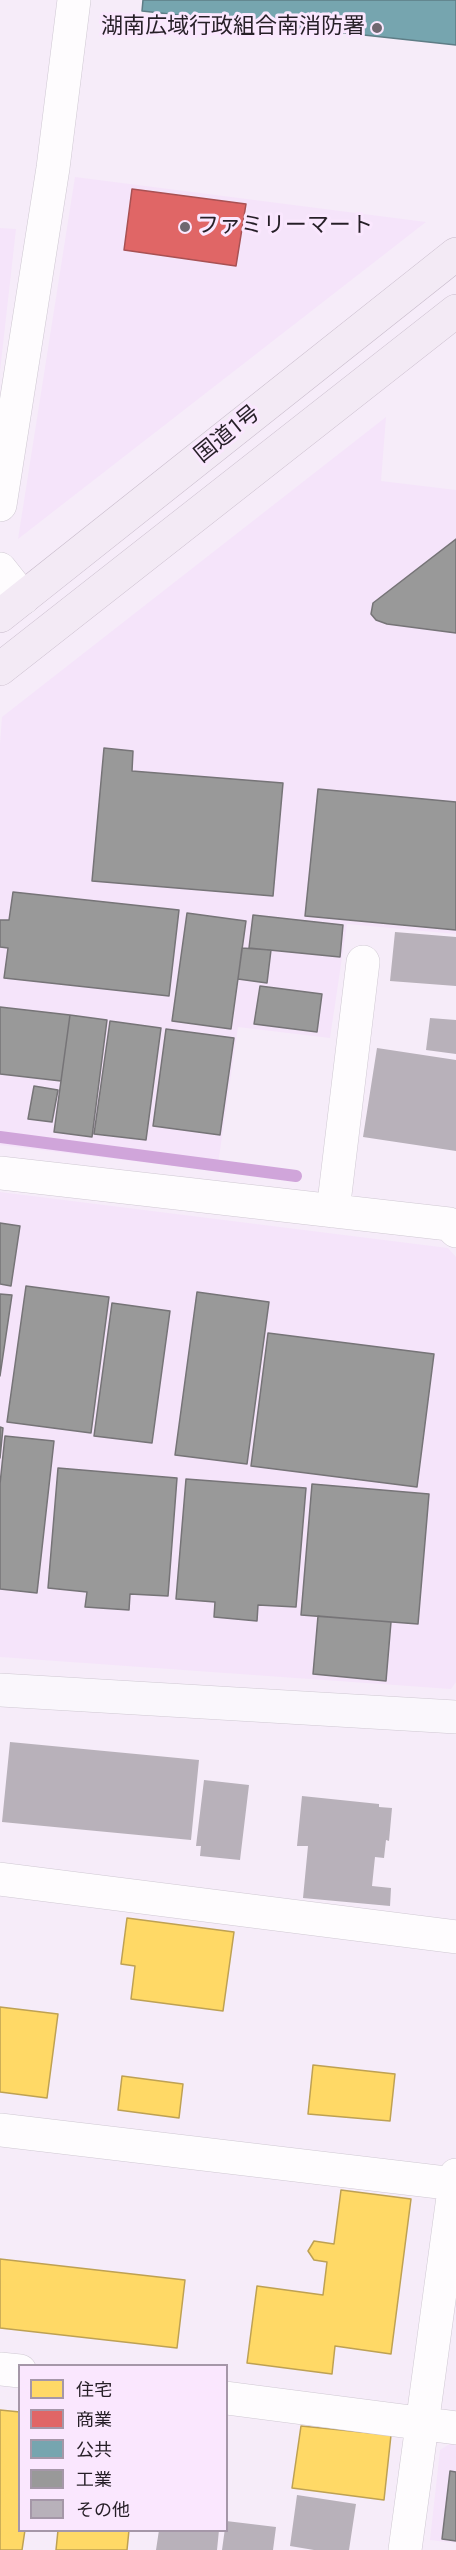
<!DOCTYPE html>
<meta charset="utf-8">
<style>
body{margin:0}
#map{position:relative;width:456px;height:2550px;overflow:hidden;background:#f6ecf9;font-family:Jost,"Noto Sans JP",sans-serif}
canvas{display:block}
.legend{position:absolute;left:18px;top:2364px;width:210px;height:168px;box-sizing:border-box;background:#fae7fe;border:2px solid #a597a8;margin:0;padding:8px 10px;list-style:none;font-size:18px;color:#261f27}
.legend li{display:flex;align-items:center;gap:12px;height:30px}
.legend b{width:30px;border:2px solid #a597a8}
</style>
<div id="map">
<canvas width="456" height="2550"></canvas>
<ul class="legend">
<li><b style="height:16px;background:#ffd966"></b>住宅</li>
<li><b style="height:16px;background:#e06666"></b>商業</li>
<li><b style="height:16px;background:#76a5af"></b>公共</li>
<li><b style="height:16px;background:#999"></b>工業</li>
<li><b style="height:16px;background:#b8b1ba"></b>その他</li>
</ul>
</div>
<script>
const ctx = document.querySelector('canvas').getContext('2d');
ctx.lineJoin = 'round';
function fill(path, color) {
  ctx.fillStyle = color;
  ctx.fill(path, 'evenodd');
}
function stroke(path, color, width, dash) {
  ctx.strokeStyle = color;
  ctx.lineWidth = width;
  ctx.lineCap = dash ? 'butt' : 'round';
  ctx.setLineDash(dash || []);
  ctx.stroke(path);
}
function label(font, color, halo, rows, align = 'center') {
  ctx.font = font + ' Jost,"Noto Sans JP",sans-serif';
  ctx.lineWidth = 6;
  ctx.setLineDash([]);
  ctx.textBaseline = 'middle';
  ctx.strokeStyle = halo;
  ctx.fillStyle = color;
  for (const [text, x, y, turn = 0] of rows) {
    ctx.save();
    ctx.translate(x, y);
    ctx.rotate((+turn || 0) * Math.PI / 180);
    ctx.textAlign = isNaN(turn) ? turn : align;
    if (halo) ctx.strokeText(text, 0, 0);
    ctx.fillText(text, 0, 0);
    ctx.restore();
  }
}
fill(new Path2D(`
 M75 177 426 222 18 539Z
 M0 228 16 229 0 371Z
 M386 417 381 481 456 490V934L347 924 330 1038 238 1027 217 1171 0 1145V745L2 717Z
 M0 1192 448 1248 456 1257V1682L451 1689 0 1657Z
 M456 2440V2543L430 2540 440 2450Z`), '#f5e4fa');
const homes = new Path2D(`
 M127 1918 234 1932 223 2011 131 1999 135 1966 121 1964Z
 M0 2007 58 2014 47 2098 0 2092Z
 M313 2065 395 2074 390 2121 308 2114Z
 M122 2076 183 2084 179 2118 118 2110Z
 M341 2190 411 2199 391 2354 335 2346 332 2374 247 2363 257 2286 323 2295 327 2262 314 2260 308 2251 314 2241 334 2244Z
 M0 2259 185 2280 177 2348 0 2328Z
 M0 2410 20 2412V2530H25L22 2550H0Z
 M301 2426 391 2435 384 2500 292 2488Z
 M58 2530H129L127 2550H56Z`);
fill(homes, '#ffd966');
stroke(homes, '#bea153', 1.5);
const shops = new Path2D(`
 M132 189 246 204 236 266 124 250Z`);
fill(shops, '#e06666');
stroke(shops, '#a85153', 1.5);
const public = new Path2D(`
 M143 0H456V45L142 11Z`);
fill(public, '#76a5af');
stroke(public, '#5e7d86', 1.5);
const industry = new Path2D(`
 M456 539V633L387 624 376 620 371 614 373 603Z
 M104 748 133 751 132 771 283 783 273 896 92 881Z
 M318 789 456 802V930L305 916Z
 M13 892 179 910 169 996 4 978 8 948 0 947V920H9Z
 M187 913 246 921 231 1029 172 1021Z
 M253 915 343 925 340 957 249 948Z
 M242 948 271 950 267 983 238 979Z
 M260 986 322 994 317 1032 254 1024Z
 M0 1007 70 1015 61 1081 0 1074Z
 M70 1015 107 1020 92 1137 54 1132Z
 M110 1021 161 1028 146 1140 94 1134Z
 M166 1029 234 1038 220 1135 153 1126Z
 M34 1086 58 1090 52 1122 28 1119Z
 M0 1223 20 1226 11 1286 0 1284Z
 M26 1286 109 1297 91 1433 7 1422Z
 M197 1292 269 1302 247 1464 175 1455Z
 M0 1294 12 1295 0 1376Z
 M112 1303 170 1311 152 1443 94 1436Z
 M268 1333 434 1354 417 1487 251 1466Z
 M0 1427 3 1428 0 1458Z
 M5 1436 54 1441 37 1593 0 1589V1484Z
 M58 1468 177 1478 168 1596 130 1594 129 1610 85 1607 87 1592 48 1588Z
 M186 1479 306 1488 296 1607 258 1605 257 1621 214 1617 215 1602 176 1599Z
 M312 1484 429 1494 418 1624 301 1615Z
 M318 1616 391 1622 386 1681 313 1674Z
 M450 2471 456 2472V2541L442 2539Z`);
fill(industry, '#999');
stroke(industry, '#767477', 1.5);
stroke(new Path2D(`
 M0 1137 296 1176`), '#d0a5da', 12);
fill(new Path2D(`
 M395 932 456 937V986L390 981Z
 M430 1018 456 1020V1054L426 1050Z
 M377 1048 456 1060V1151L363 1137Z
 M10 1742 199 1760 191 1840 2 1822Z
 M204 1780 249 1785 240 1860 200 1856 201 1846H196Z
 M302 1796 379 1804V1807L392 1808 389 1841 386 1840 384 1858 375 1857 372 1886 391 1888 390 1906 303 1898 308 1846H297Z
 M297 2495 356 2504 349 2550H314L290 2546Z
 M226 2521 276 2527 273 2550H222Z
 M159 2530H219L217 2550H156Z`), '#b8b1ba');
const street = new Path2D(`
 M0 505 53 168 74 0
 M0 569 23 598
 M0 1173 449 1224 456 1231
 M333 1211 363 962
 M0 1879 456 1937
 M0 2130 456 2184
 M0 2369 20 2371
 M226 2398 456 2428
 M405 2550 456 2175`);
const secondary = new Path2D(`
 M0 1690 456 1717`);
const highway = new Path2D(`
 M0 616 456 254
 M0 669 456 311`);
stroke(street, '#cfc8d2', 34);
stroke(secondary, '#cfc8d2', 34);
stroke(highway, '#c6b9c9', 34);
stroke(street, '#fefcfe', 33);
stroke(secondary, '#faf7fc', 33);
stroke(highway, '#f3eaf5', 33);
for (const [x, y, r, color] of [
 [377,28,6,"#6f6770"],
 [185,227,6,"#6f6770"]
]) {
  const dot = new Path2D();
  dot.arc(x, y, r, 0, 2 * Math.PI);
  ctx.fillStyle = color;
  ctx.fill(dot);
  stroke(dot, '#fae7fe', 2);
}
label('22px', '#261f27', '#fae7fe', [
 ["湖南広域行政組合南消防署",365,28],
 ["ファミリーマート",197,227,"left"]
], 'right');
label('22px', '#261f27', '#fae7fe', [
 ["国道1号",228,435,-39]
]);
</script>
